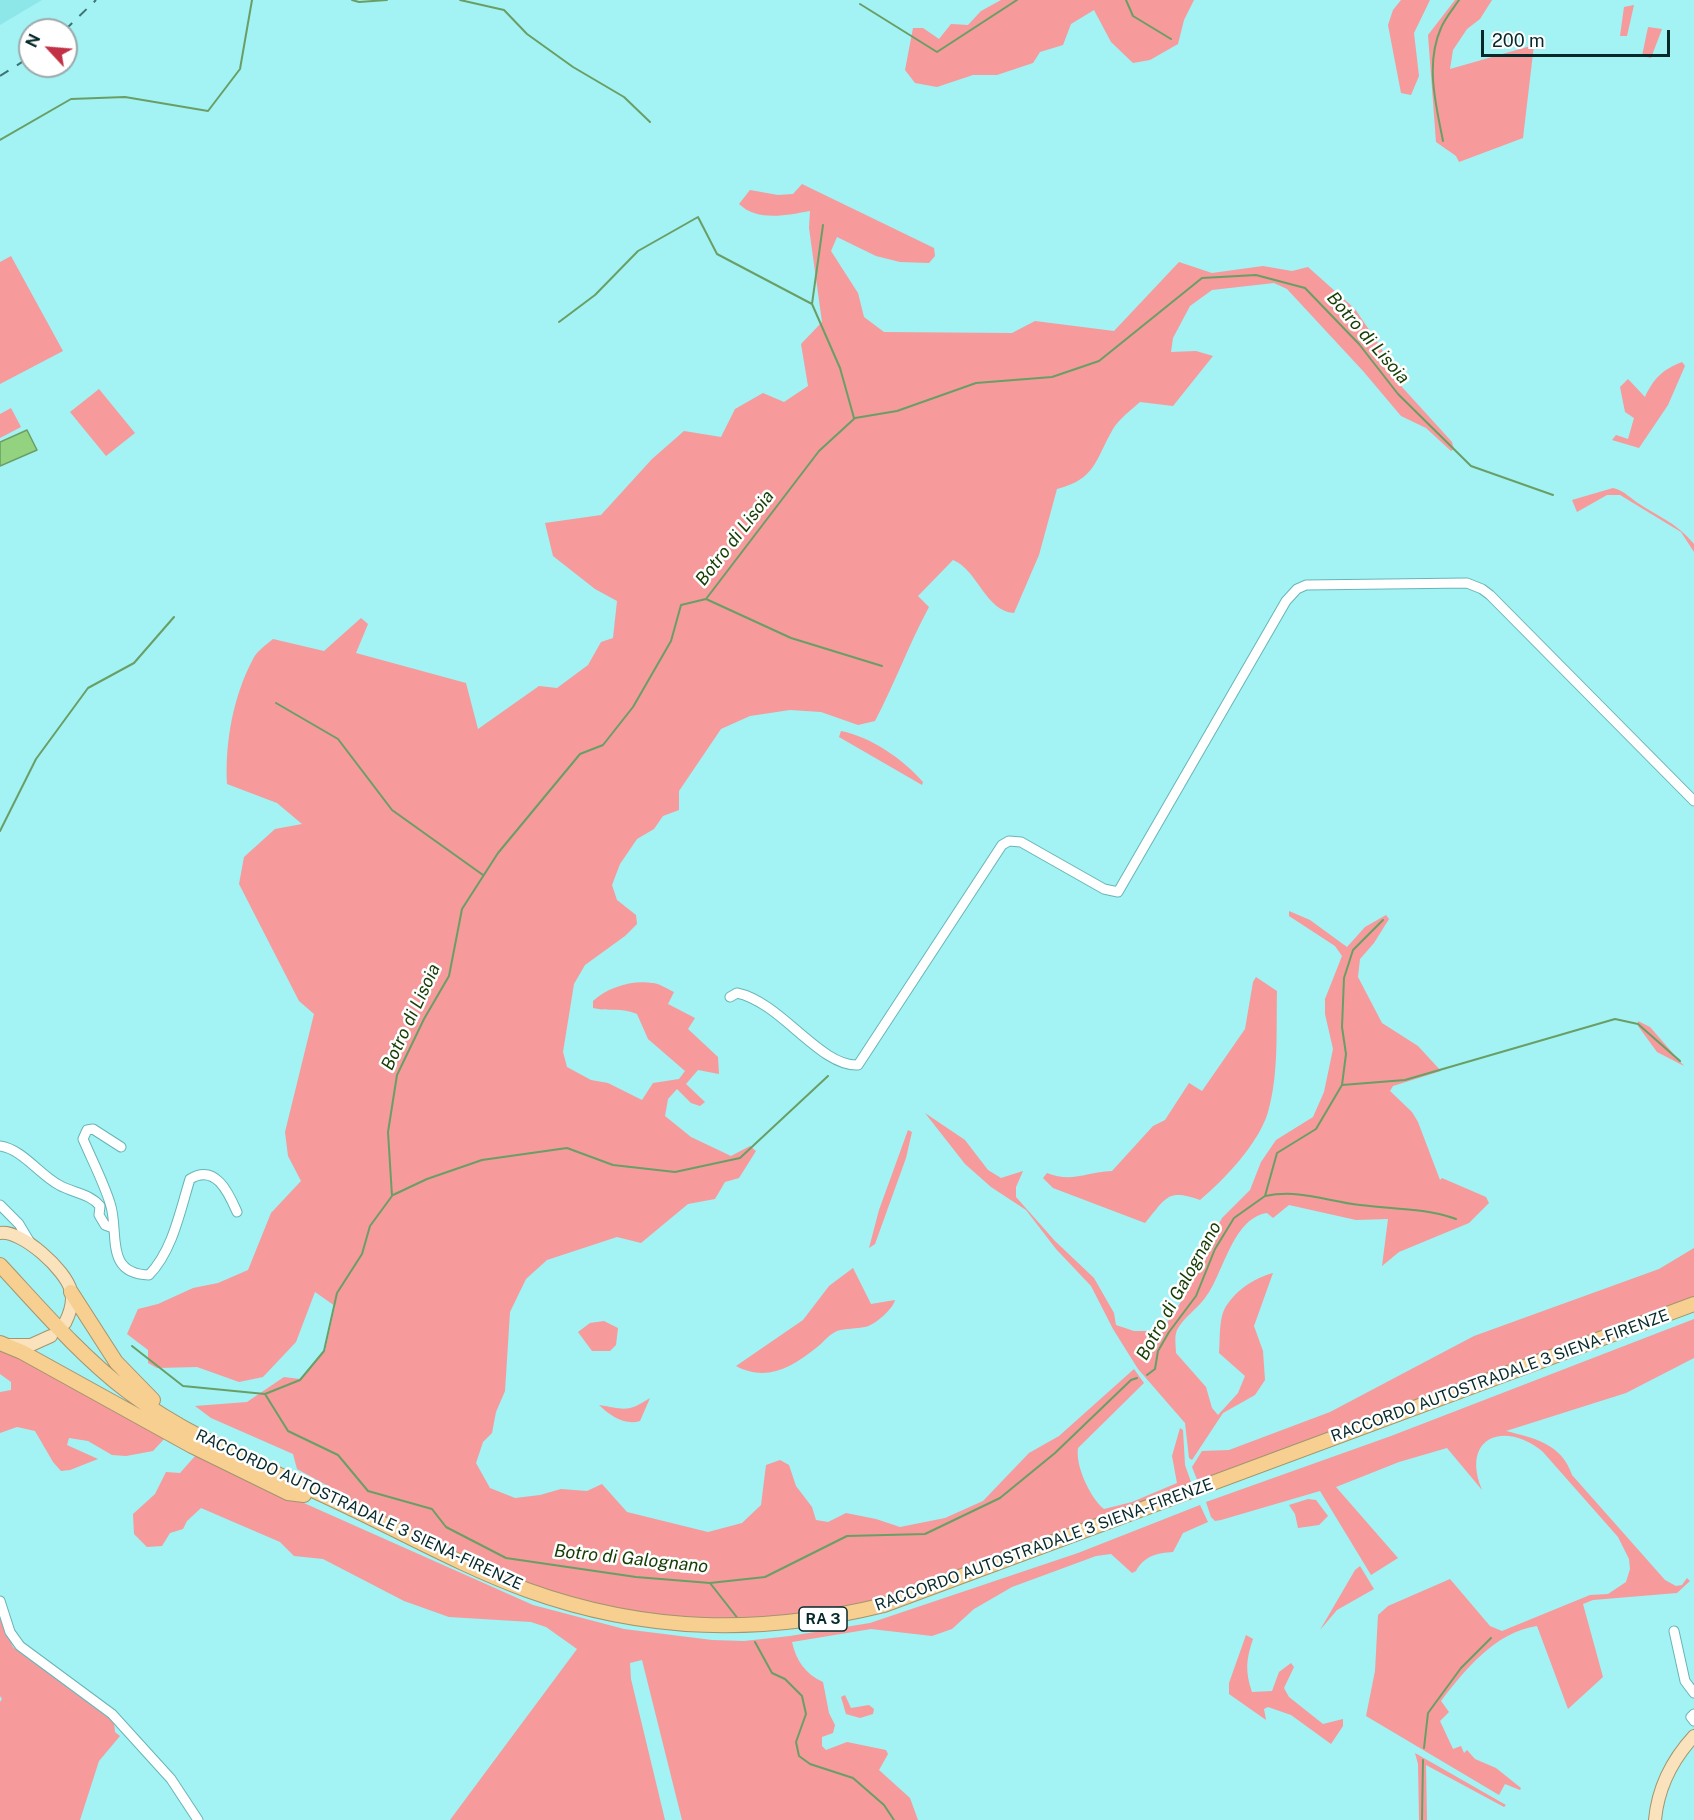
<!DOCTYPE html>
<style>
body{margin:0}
#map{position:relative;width:1694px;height:1820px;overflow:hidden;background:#a3f2f4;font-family:"Public Sans",sans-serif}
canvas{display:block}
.north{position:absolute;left:18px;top:18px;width:60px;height:60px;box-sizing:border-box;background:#fff;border:2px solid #9ca9aa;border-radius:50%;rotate:296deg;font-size:16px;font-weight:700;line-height:24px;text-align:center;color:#07292a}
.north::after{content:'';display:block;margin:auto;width:21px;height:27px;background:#c23146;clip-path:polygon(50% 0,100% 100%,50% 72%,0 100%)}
.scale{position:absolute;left:1481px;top:30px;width:189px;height:27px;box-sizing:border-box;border:3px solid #07292a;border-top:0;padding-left:8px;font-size:18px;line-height:21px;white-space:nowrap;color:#07292a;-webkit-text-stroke:4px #fff;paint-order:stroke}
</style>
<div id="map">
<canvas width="1694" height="1820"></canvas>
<div class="north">N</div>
<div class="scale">200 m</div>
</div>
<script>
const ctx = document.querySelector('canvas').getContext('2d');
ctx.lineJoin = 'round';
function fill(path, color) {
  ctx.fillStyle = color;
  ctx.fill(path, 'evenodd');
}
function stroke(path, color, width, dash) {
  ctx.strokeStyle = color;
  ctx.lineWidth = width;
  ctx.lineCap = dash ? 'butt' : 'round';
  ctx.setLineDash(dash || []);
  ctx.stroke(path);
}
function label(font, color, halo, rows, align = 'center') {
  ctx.font = font + ' "Public Sans",sans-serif';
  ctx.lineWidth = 5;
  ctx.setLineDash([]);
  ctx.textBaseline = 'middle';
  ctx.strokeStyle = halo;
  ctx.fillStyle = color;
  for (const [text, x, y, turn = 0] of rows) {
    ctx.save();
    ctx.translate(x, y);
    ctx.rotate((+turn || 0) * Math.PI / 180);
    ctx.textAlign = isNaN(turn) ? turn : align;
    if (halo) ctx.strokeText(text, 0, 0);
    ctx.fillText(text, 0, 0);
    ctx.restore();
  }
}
fill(new Path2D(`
 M0 0H42L0 25Z`), '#8de7e9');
fill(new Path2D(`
 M1001 0H1194L1184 20 1178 44 1150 60 1133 63 1111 42 1094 10 1071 24 1063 45 1040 52 1033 63 997 75H973L937 87 915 83 905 70 913 28H923L939 39 951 24 968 25 981 11Z
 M1401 0H1430L1414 33 1419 76 1411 95 1401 93 1388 25 1393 10Z
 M1455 0H1492L1480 19 1467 29 1453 50 1450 69 1534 45 1523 138 1459 162 1456 156 1436 142 1428 35Z
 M1634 5 1627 36H1620L1624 7Z
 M1648 27 1662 29 1651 58 1642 56Z
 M802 184 934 248 935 256 929 263 900 262 876 256 837 237 831 251 858 293 864 317 884 332 1012 333 1035 321 1114 331 1179 262 1212 273 1263 266 1292 271 1308 267 1355 309 1380 346 1402 387 1452 442 1454 449 1451 451 1426 428 1401 416 1363 371 1287 289 1274 283 1212 290 1190 306 1173 338 1171 352 1196 351 1213 356 1173 406 1140 402C1131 410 1119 419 1113 429 1095 460 1096 479 1057 489L1039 555 1014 613C985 611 978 570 953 560L918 596 929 607C909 644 895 683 875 721L858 725 821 712 790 710 750 716 721 729 679 791V810L663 816 654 829 637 839 620 864 612 885 617 900 636 915 637 924 625 936 585 965 574 984 563 1052 567 1067 591 1080 608 1083 642 1100 653 1083 679 1079 685 1071 648 1039 637 1014C622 1007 608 1012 593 1008V1001C607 988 631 980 652 983 659 983 667 989 674 992L668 1004 695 1018 688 1029 718 1057 719 1074 698 1070 686 1084 705 1102 700 1106 691 1103 677 1089 668 1099 665 1116 691 1137 731 1156 750 1146 756 1151 739 1178 725 1182 715 1199 688 1204 641 1243 617 1237 547 1260 526 1279 510 1312 505 1391 496 1412 492 1433 483 1442 476 1463 490 1488 515 1498 540 1495 561 1489 587 1491 602 1484 627 1512 708 1532 742 1523 761 1505 766 1465 780 1460 789 1465 796 1486 812 1507 816 1520 828 1522 846 1513 876 1519 900 1527 945 1518 983 1501 1029 1453 1059 1436 1134 1369 1144 1383 1078 1448C1075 1465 1090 1498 1104 1509L1132 1502 1177 1483 1172 1456 1180 1428 1183 1430 1185 1465 1192 1485 889 1597C766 1631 633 1626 514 1577 459 1554 406 1527 352 1503L339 1492 297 1469 293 1454 211 1418 195 1406 247 1402 284 1377 300 1379 325 1351 335 1306 315 1292 296 1342 263 1377 239 1382 197 1367 157 1368 148 1363V1350L127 1334 138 1309 158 1304 193 1288 218 1283 248 1270 271 1213 301 1181 288 1156 285 1132 314 1014 299 1001 239 884 244 857 275 829 302 824 277 803 227 784C225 742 233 697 253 659 257 651 266 645 273 639L324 651 361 618 368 624 356 653 466 683 478 729 539 686 557 688 588 665 601 642 613 638 617 601 595 589 553 556 545 523 601 515 652 459 684 431 721 437 735 409 763 393 784 402 808 386 801 344 822 322 809 228 810 211C787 215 758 222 739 204L750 190 778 195 793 194Z
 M11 256 63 351 0 384V262Z
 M1682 362 1685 366 1668 405 1639 448 1612 440 1616 435 1628 439 1634 418 1625 412 1620 387 1628 379 1645 397C1654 378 1662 370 1682 362Z
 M99 389 135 433 106 456 70 412Z
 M11 408 21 427 0 438V414Z
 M1613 488C1625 491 1631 499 1641 505 1664 520 1675 522 1694 544V552L1681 532 1620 495H1607L1577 512 1572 500Z
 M841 731C871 737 903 759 923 782L922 785 839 737Z
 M1289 911 1310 920 1347 947 1365 927 1386 915 1389 919 1374 943 1360 959 1358 977 1382 1023 1418 1046 1441 1071 1393 1086 1390 1091 1412 1112 1418 1122 1440 1180 1442 1178 1486 1197 1489 1203 1469 1223 1399 1252 1382 1266 1388 1219 1356 1220 1289 1205 1273 1218 1267 1213C1232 1218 1223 1276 1205 1298 1197 1309 1183 1318 1177 1330 1174 1337 1176 1346 1176 1353L1206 1387 1212 1408 1218 1415 1238 1393 1245 1376 1219 1353C1220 1340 1219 1321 1224 1310 1234 1291 1254 1278 1273 1273L1254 1326 1263 1351 1265 1380 1255 1395 1223 1413 1192 1460 1189 1458 1185 1423 1138 1369 1113 1329 1091 1286 1056 1249 1026 1210 991 1187 965 1164 925 1113 965 1140 988 1170 1001 1178 1023 1171 1016 1187V1197L1055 1241 1094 1278 1114 1313 1116 1325 1134 1331H1158L1171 1318 1190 1287 1199 1260 1222 1218 1250 1190 1261 1162 1276 1140 1313 1117 1324 1092 1333 1049 1325 1014V999L1342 956 1335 946 1289 916Z
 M1256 977 1277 991C1276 1031 1279 1074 1268 1112 1259 1143 1224 1180 1200 1200 1167 1188 1166 1198 1145 1223L1053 1188 1043 1178 1047 1173C1072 1183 1086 1172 1112 1171L1153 1126 1165 1120 1189 1083 1202 1091 1245 1029 1253 982Z
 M1638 1021 1650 1027 1684 1066 1657 1052 1638 1026Z
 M908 1130 912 1132 906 1158 875 1244 869 1248 879 1210Z
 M1694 1248V1298L1198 1482 1192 1467 1202 1451 1229 1450 1330 1412 1474 1336 1659 1269Z
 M853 1268 871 1304 895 1300C893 1309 875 1325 865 1327 856 1329 846 1328 837 1331 828 1335 824 1342 816 1348 791 1368 766 1382 736 1366L803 1320 829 1286Z
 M1694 1319V1358L1626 1393 1506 1431C1534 1438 1562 1444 1572 1475L1665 1580 1676 1586 1682 1585 1687 1578 1690 1581 1677 1593 1593 1600 1583 1604 1603 1677 1568 1709 1537 1626C1495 1632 1465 1670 1441 1701L1449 1712 1440 1721 1453 1749 1461 1746 1464 1753 1467 1750 1475 1759 1496 1768 1521 1788 1520 1790 1505 1784 1499 1795 1366 1716 1375 1671 1378 1615 1388 1606 1450 1579 1490 1626 1502 1631 1590 1595 1608 1594 1626 1582 1630 1569 1629 1559 1618 1537 1543 1452C1505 1420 1460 1437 1482 1490L1447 1448 1399 1462 1336 1487 1398 1558 1371 1575 1320 1491 1221 1520 1215 1521 1211 1517 1206 1502 1391 1436Z
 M604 1321 618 1328 616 1345 610 1351H592L578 1332 590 1323Z
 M0 1350 12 1353 165 1438 153 1451 126 1456 112 1455 88 1441 69 1438 67 1445 98 1459 70 1470 61 1471 53 1462 35 1431 17 1427 0 1433V1392L11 1390V1382L0 1374Z
 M650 1398 640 1421C625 1426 609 1415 599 1405 624 1409 627 1413 650 1398Z
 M196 1455 533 1605 624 1629 712 1640 744 1641 790 1636 870 1623 1078 1553 1200 1505 1208 1522 1183 1533 1173 1552C1157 1553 1144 1556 1136 1571L1132 1573 1111 1554 1096 1556 1012 1587 974 1609 952 1629 932 1636 871 1629 792 1642C796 1660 805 1674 823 1682L829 1713 835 1725 833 1733 822 1737V1746L826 1750 847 1742 886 1750 888 1754 879 1770 910 1798 918 1820H682L642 1660 630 1663 631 1679 665 1820H450L577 1649 546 1627 531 1622 449 1617 404 1601 323 1559 294 1556 280 1542 201 1508 187 1521 183 1529 170 1533 162 1546 147 1547 134 1534 133 1514 155 1494 166 1472 180 1473Z
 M1308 1499 1316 1500 1328 1516 1319 1525 1298 1528 1295 1514 1289 1505Z
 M1360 1566 1374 1589 1337 1610 1320 1630 1355 1570Z
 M0 1617 13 1647 114 1722 115 1732 120 1736 99 1761 80 1820H0V1702L2 1699 0 1696Z
 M1246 1635 1253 1639C1246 1659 1245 1672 1252 1692L1272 1691 1279 1672 1291 1663 1294 1667 1284 1688 1289 1697 1323 1724 1343 1719V1726L1331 1744 1291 1715 1268 1707 1264 1709 1266 1720 1229 1694V1683Z
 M845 1695 851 1708 869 1705 874 1709 873 1714 860 1718 846 1714 841 1697Z
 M1415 1753 1506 1805 1504 1807 1426 1765 1427 1820H1419L1418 1764Z`), '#f69a9c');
const water = new Path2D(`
 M27 430 37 450 0 466V442Z`);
fill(water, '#93d27e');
stroke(water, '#699f65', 1.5);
stroke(new Path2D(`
 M352 0 359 2 387 0
 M460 0 504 10 527 34 573 67 624 97 650 122
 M1126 0 1133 16 1171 39
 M860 4 937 52 1017 0
 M0 140 71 99 125 97 208 111 240 69 252 0
 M1443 141C1436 105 1425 64 1441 28 1445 18 1453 9 1459 0
 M812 304 823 225
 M559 322 595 295 638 251 698 217 717 254 812 304 840 368 854 418
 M706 599 791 638 882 666
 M276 703 338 739 392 810 483 875
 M0 831 36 759 88 688 134 663 174 617
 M1342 1085 1405 1080 1615 1019 1638 1024 1680 1061
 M393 1195 427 1179 482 1160 567 1148 613 1165 675 1172 740 1158 828 1076
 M1265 1196C1300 1189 1326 1201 1360 1205 1393 1209 1425 1208 1456 1219
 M132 1346 183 1386 265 1394 300 1380 324 1351 337 1293 362 1254 370 1226 392 1196 388 1132 397 1075 424 1019 449 976 462 909 498 853 580 754 603 745 633 707 671 641 681 605 706 599 819 451 855 418 897 411 976 383 1052 377 1099 361 1202 278 1256 275 1305 288 1359 344 1398 394 1471 466 1553 495
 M1147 1375 1155 1369 1158 1351 1169 1332 1196 1296 1215 1249 1234 1218 1265 1196 1277 1153 1316 1129 1342 1085 1346 1054 1342 1027 1344 978 1353 950 1383 920
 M265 1394 288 1431 338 1455 368 1491 432 1509 446 1527 506 1558 636 1577 710 1583 765 1577 847 1536 925 1534 1000 1498 1055 1453 1131 1380 1137 1378
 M710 1583 739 1620
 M755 1642 772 1673 785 1679 802 1696 806 1714 796 1742 799 1756 810 1764 853 1778 884 1805 894 1820
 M1424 1748 1428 1713 1461 1668 1491 1638
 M1422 1820 1423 1760`), '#699f65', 2);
const minor = new Path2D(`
 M730 997 737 993C781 1002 820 1067 858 1065L1002 845 1009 841 1021 842 1104 889 1118 892 1286 601 1297 589 1306 585 1467 583 1482 589 1490 595 1694 801
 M0 1146C22 1149 39 1174 59 1185 73 1193 89 1193 100 1206L99 1215 105 1225 113 1228
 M121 1147 93 1129 87 1130 83 1139C92 1160 103 1181 110 1203 120 1231 103 1274 149 1275 173 1250 180 1211 190 1179 216 1163 229 1194 237 1212
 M0 1205 19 1224 31 1244
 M0 1601 10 1632 20 1646 112 1714 171 1779 198 1820
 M1674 1631 1685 1681 1694 1693
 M1694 1714 1691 1717 1694 1721`);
const major = new Path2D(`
 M0 1233C22 1230 66 1270 71 1291 74 1302 70 1313 65 1323
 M10 1345H31L51 1336
 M1655 1820C1658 1787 1672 1760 1694 1736`);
const highway = new Path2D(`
 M0 1265C40 1308 80 1355 127 1391 190 1439 267 1468 338 1502 400 1531 462 1566 527 1590 646 1633 761 1635 884 1605L1694 1304
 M71 1292 116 1362 153 1400
 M0 1343 22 1352 192 1446 288 1493 304 1495`);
stroke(minor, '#68b5b7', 11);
stroke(major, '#a3956d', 14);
stroke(highway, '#a3956d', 16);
stroke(minor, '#fff', 9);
stroke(major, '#fae2bd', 12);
stroke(highway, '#f7cf91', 14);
stroke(new Path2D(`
 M65 30 96 0
 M0 76 30 57`), '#3f7273', 2, [10, 10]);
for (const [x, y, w] of [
 [823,1619,48]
]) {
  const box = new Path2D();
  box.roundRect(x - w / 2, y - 12, w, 24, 4.5);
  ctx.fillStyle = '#fff';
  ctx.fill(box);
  stroke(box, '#07292a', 1.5);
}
label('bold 15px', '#07292a', null, [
 ["RA 3",823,1619]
]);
label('16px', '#07292a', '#fff', [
 ["RACCORDO AUTOSTRADALE 3 SIENA-FIRENZE",1500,1376,-20],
 ["RACCORDO AUTOSTRADALE 3 SIENA-FIRENZE",359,1510,25],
 ["RACCORDO AUTOSTRADALE 3 SIENA-FIRENZE",1044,1545,-20]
]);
label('italic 18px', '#153d02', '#fff', [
 ["Botro di Lisoia",1368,338,49],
 ["Botro di Lisoia",735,538,-52],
 ["Botro di Lisoia",411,1017,-65],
 ["Botro di Galognano",1179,1291,-61],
 ["Botro di Galognano",631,1559,6]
]);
</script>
